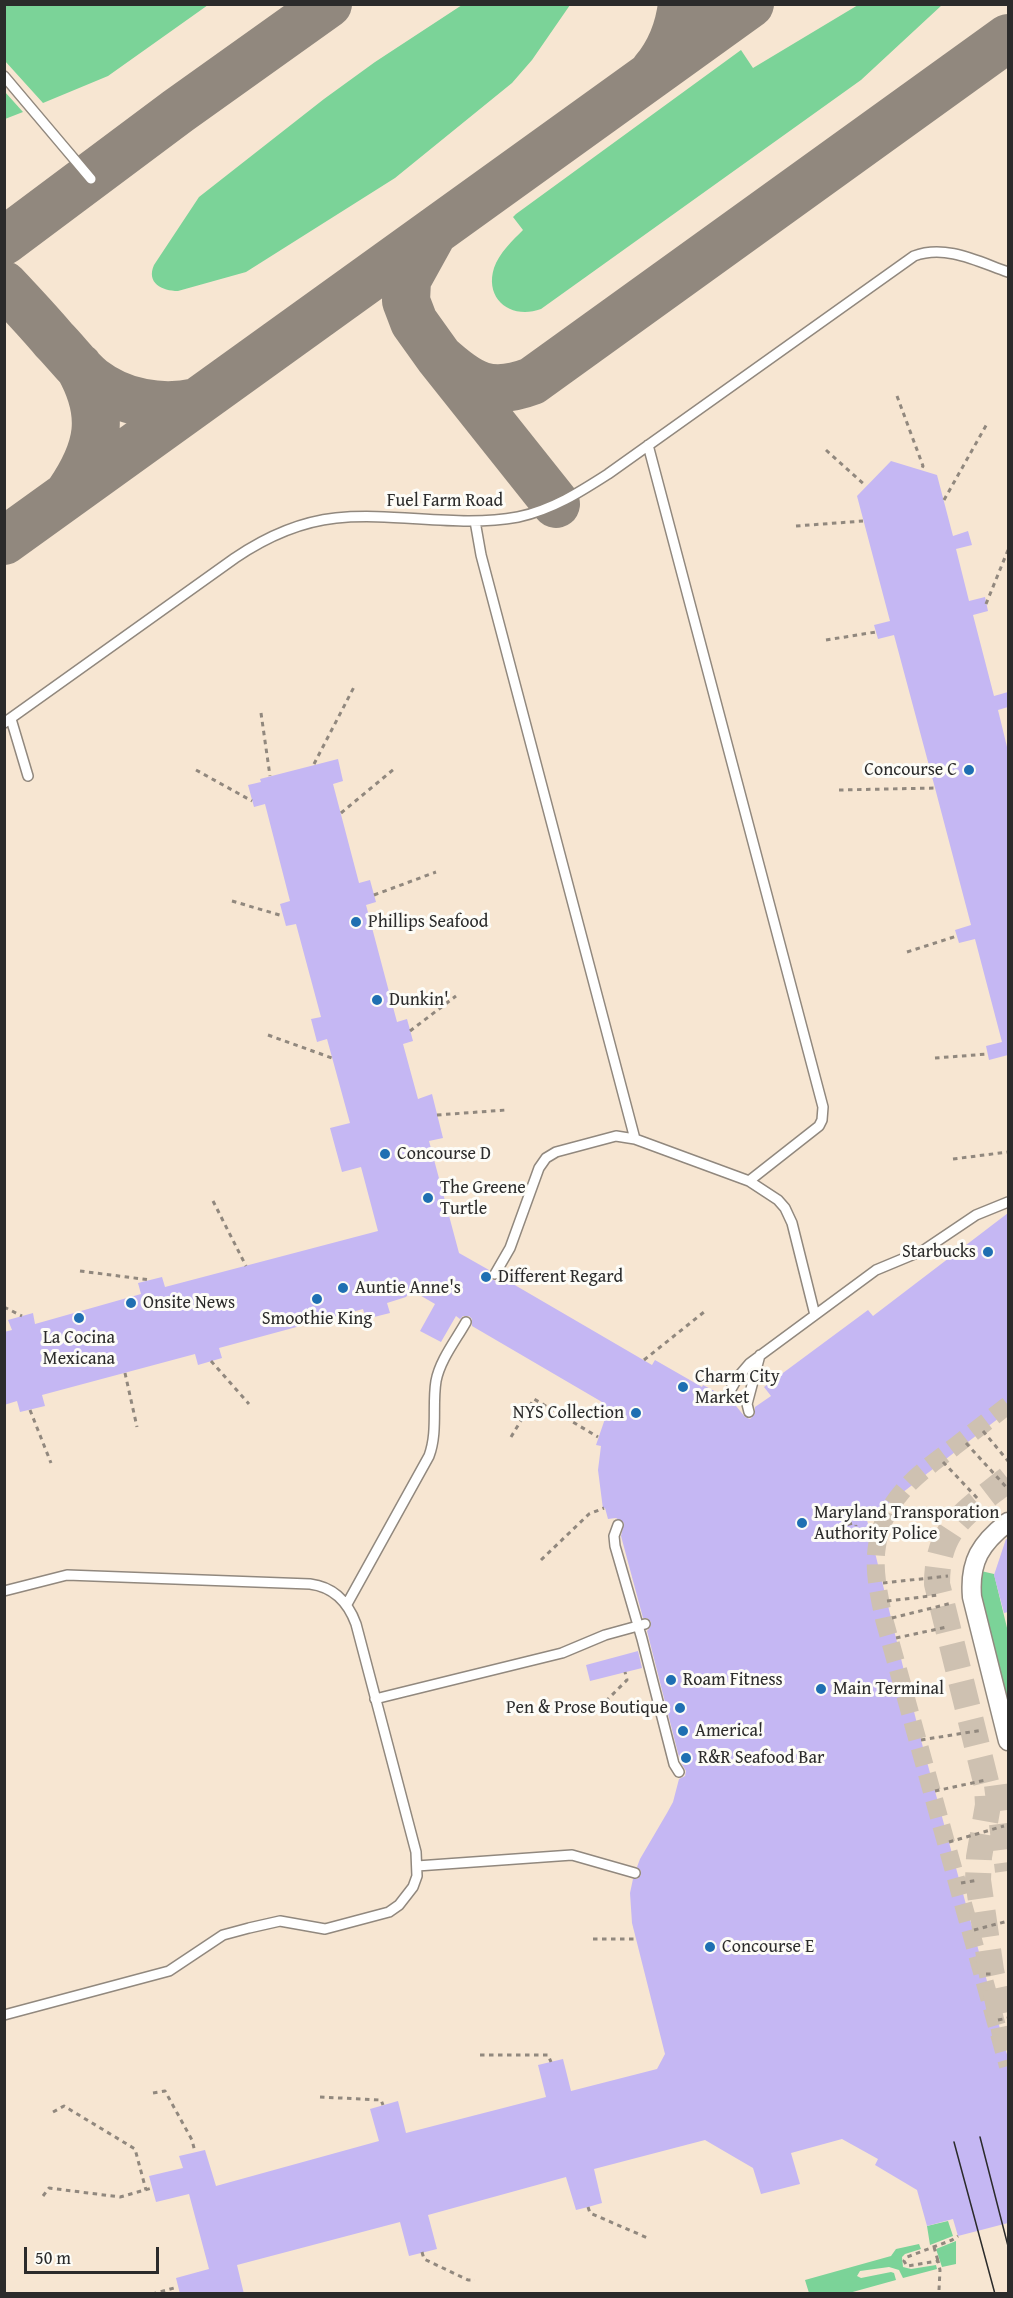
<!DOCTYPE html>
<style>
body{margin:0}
#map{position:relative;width:1013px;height:2298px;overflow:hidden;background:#f7e6d2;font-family:"Gentium Book Plus",serif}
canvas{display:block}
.frame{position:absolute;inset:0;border:6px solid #2b2b2b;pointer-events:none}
.scale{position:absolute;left:24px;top:2247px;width:135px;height:27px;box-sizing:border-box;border:3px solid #2b2b2b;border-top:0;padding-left:8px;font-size:18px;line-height:21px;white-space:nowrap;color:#2b2b2b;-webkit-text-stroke:4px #fdfcf7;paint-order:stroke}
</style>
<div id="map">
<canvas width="1013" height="2298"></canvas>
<div class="frame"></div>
<div class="scale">50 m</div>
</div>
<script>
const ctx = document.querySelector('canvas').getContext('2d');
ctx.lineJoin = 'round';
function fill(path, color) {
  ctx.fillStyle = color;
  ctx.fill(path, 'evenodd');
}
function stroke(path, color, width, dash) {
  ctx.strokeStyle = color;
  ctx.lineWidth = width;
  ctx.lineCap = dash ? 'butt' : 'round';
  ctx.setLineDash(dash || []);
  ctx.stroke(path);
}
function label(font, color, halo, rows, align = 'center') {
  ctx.font = font + ' "Gentium Book Plus",serif';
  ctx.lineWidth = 6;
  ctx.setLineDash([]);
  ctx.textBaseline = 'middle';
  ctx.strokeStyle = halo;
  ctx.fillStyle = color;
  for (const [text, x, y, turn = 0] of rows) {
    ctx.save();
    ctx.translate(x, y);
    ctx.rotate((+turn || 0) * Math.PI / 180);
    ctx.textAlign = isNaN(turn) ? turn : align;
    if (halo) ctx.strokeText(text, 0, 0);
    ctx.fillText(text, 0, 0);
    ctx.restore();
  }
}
fill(new Path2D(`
 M4 5 5 4 208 5 108 76 43 103 5 61Z
 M462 5H570L532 60 512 83 395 178 246 272 178 291C162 291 146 283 154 265L199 197 324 99 375 62Z
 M858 5H942L861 80 541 309C512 320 484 300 494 268 499 253 513 240 523 230L513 217 516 214 741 50 753 68Z
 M5 92 23 112 5 119Z
 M981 1571 994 1574 1008 1632V1707L980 1596Z
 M948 2221 953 2236 930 2245 927 2226Z
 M956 2241V2264L942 2267 936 2249Z
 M919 2244 921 2249 905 2254 902 2257 903 2267 911 2269 936 2265 937 2269 903 2278 899 2270 889 2267 860 2271 857 2276 861 2278 891 2272 894 2273 896 2280 849 2293H809L805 2280 891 2256 896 2249Z`), '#7bd398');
stroke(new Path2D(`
 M654 71C670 52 679 29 682 4
 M433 233 407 280 406 301 414 322 439 357 556 504
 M4 241 178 111 328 4
 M4 285C21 303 38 321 54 340 67 353 78 369 92 380 122 403 161 410 197 402
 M439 357C471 386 490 397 532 381L1008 38
 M69 493C99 449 106 415 79 367
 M4 541 750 4`), '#91887e', 48);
fill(new Path2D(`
 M891 461 937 475 953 536 968 531 972 545 956 549 969 601 985 597 988 611 973 615 994 696 1008 692V707L998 710 1008 751V1055L989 1060 986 1046 1002 1042 975 939 959 943 955 930 971 925 935 788 894 635 878 639 874 625 890 621 857 496Z
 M338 759 343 781 333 784 359 883 370 880 376 902 366 905 397 1022 407 1019 413 1041 403 1044 418 1099 432 1094 443 1138 429 1141 459 1253 489 1270 488 1275 491 1279 496 1281 501 1277 652 1365 655 1360 702 1387 703 1385 720 1394 719 1399 722 1404 727 1405 732 1401 745 1417 750 1419 755 1414V1407L771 1396 764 1387 868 1310 873 1316 1008 1213V1411L867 1520 921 1740 1008 2058V2223L958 2236 953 2219 927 2226 917 2190 875 2165 878 2159 842 2139 791 2153 800 2184 761 2194 753 2168 705 2140 594 2169 602 2203 588 2207 576 2210 566 2177 428 2215 437 2249 409 2256 400 2222 237 2265 244 2294H180L176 2278 209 2269 189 2194 156 2202 149 2176 183 2168 179 2156 205 2150 216 2186 379 2141 370 2109 398 2101 406 2133 546 2097 538 2065 563 2059 571 2091 657 2069 665 2054 632 1923 630 1893 633 1879H637L641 1875V1871L637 1867 640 1859 667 1813 673 1802 679 1779 685 1776 686 1771 680 1761 647 1631 651 1626V1622L647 1618H643L621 1536 624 1523 616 1518 608 1519 605 1508 603 1509 598 1470 601 1446 596 1445 608 1410 600 1406 602 1402 472 1326V1319L469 1316H463L460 1319 456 1316 441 1342 420 1331 435 1304 411 1290 406 1297 387 1303 390 1313 366 1319 363 1309 219 1348 222 1358 198 1365 195 1354 42 1395 45 1406 20 1412 17 1401 4 1405V1332L12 1330 8 1320 33 1313 35 1324 141 1294 138 1283 162 1277 165 1287 378 1231 361 1167 342 1172 330 1128 350 1123 327 1039 317 1042 311 1019 321 1017 296 924 286 926 280 904 290 901 265 804 254 807 248 785 261 782 260 779Z
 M1006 1539 1008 1540V1612L1004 1613 994 1575Z
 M638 1651 642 1668 590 1681 586 1665Z`), '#c5b7f3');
stroke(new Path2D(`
 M1008 1405C990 1419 972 1433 954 1447 917 1475 885 1497 877 1546 873 1570 879 1595 884 1619L1008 2066`), '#cec1b1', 18, [18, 9]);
stroke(new Path2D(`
 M1008 1479C967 1512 937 1526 937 1584L987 1786 988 1805 979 1857 978 1880 991 1970 1008 2048
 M997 1785 1008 1871`), '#cec1b1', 26, [26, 13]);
const service = new Path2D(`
 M4 76 91 179
 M648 445 823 1107 822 1120 819 1126 749 1181
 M475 521 481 555 635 1139
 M11 719 28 776
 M4 723 235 558C266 537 298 522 336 518 396 512 458 528 518 517 552 510 580 492 608 474L914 256C946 244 979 262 1008 272
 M495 1274 510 1248 539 1168 546 1158 556 1152 616 1136 635 1139 749 1181 778 1200 785 1208 792 1223 815 1315
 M726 1398 738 1377 750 1363 876 1270 924 1250 976 1215 1008 1202
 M749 1412 747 1404 760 1355
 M618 1525 614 1536 615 1546 642 1639 674 1764 679 1772
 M4 1591 67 1575 310 1584C334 1587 348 1602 356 1624L416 1852 417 1876 413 1887 399 1905 389 1912 325 1929 280 1921 249 1928 223 1935 169 1971 4 2015
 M347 1604 429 1456C438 1432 432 1405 436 1381 440 1360 456 1340 466 1322
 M375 1699 562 1653 605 1635 645 1624
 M417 1866 572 1855 635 1873`);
const minor = new Path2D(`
 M1008 1522C981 1543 969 1561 972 1597L1008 1741`);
stroke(service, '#91887e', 12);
stroke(minor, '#91887e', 21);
stroke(new Path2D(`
 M897 396 923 466 921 470
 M826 450 866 486
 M944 500 988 422
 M796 526 863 521
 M986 604 1008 550
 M826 640 876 632
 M261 713 270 776
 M314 764 354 687
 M196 770 252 801
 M839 790 935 788
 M341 813 394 769
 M374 895 436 872
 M232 901 283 916
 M907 952 957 936
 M410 1031 456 996
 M268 1035 332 1058
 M935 1058 988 1054
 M437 1115 506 1110
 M953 1159 1008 1152
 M213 1201 246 1266
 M80 1271 150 1280
 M4 1307 22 1316
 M644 1360 704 1312
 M211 1361 249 1404
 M125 1373 137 1427
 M30 1410 51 1463
 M983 1431 1008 1461
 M511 1437 534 1399 598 1437
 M966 1443 1008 1489
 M943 1462 980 1501
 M839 1527 853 1523 856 1525
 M841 1534 855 1529 856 1525
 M541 1560 589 1514 604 1508
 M883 1583 948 1576
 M887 1601 939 1595
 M892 1618 952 1603
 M896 1638 947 1627
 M593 1714 627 1680 625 1672
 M921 1740 983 1730
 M935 1791 986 1780
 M949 1842 1004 1826
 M961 1883 978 1880
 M974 1930 1008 1921
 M593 1939H635
 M986 1974H991
 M998 2020 1008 2018
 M480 2055H548L551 2062
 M153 2093 165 2091 192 2140 195 2152
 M320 2097 381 2100 383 2105
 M53 2112 64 2106 135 2149 146 2190
 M43 2196 49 2188 120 2197 152 2188
 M588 2207 590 2213 650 2239
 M934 2247 938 2261
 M422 2252 424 2259 468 2280H475
 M939 2290 940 2270 938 2261 907 2266 904 2261 907 2257 952 2240 958 2236
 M152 2294 178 2287`), '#91887e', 3, [4.5, 4.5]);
stroke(service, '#fff', 9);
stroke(minor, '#fff', 18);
stroke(new Path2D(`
 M980 2137 1008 2246
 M954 2142 995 2294`), '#2b2b2b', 1.5);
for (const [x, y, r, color] of [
 [969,770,6,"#1f6fb2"],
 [356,922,6,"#1f6fb2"],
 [377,1000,6,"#1f6fb2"],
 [385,1154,6,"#1f6fb2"],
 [428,1198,6,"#1f6fb2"],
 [988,1252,6,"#1f6fb2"],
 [486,1277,6,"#1f6fb2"],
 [343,1288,6,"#1f6fb2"],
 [317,1299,6,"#1f6fb2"],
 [131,1303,6,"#1f6fb2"],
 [79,1318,6,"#1f6fb2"],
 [683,1387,6,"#1f6fb2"],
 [636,1413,6,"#1f6fb2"],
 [802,1523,6,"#1f6fb2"],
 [671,1680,6,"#1f6fb2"],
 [821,1689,6,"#1f6fb2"],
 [680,1708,6,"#1f6fb2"],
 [683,1731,6,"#1f6fb2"],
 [686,1758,6,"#1f6fb2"],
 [710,1947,6,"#1f6fb2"]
]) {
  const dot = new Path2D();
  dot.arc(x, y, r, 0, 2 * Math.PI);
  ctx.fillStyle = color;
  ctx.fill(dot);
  stroke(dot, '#fdfcf7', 2);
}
label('18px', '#2b2b2b', '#fdfcf7', [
 ["Fuel Farm Road",445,501]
]);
label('18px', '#2b2b2b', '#fdfcf7', [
 ["Concourse C",957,770,"right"],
 ["Phillips Seafood",368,922],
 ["Dunkin'",389,1000],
 ["Concourse D",397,1154],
 ["The Greene",440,1188],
 ["Turtle",440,1209],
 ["Starbucks",976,1252,"right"],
 ["Different Regard",498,1277],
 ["Auntie Anne's",355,1288],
 ["Onsite News",143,1303],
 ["Smoothie King",317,1319,"center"],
 ["La Cocina",79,1338,"center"],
 ["Mexicana",79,1359,"center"],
 ["Charm City",695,1377],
 ["Market",695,1398],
 ["NYS Collection",624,1413,"right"],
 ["Maryland Transporation",814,1513],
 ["Authority Police",814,1534],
 ["Roam Fitness",683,1680],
 ["Main Terminal",833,1689],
 ["Pen & Prose Boutique",668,1708,"right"],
 ["America!",695,1731],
 ["R&R Seafood Bar",698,1758],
 ["Concourse E",722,1947]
], 'left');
</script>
